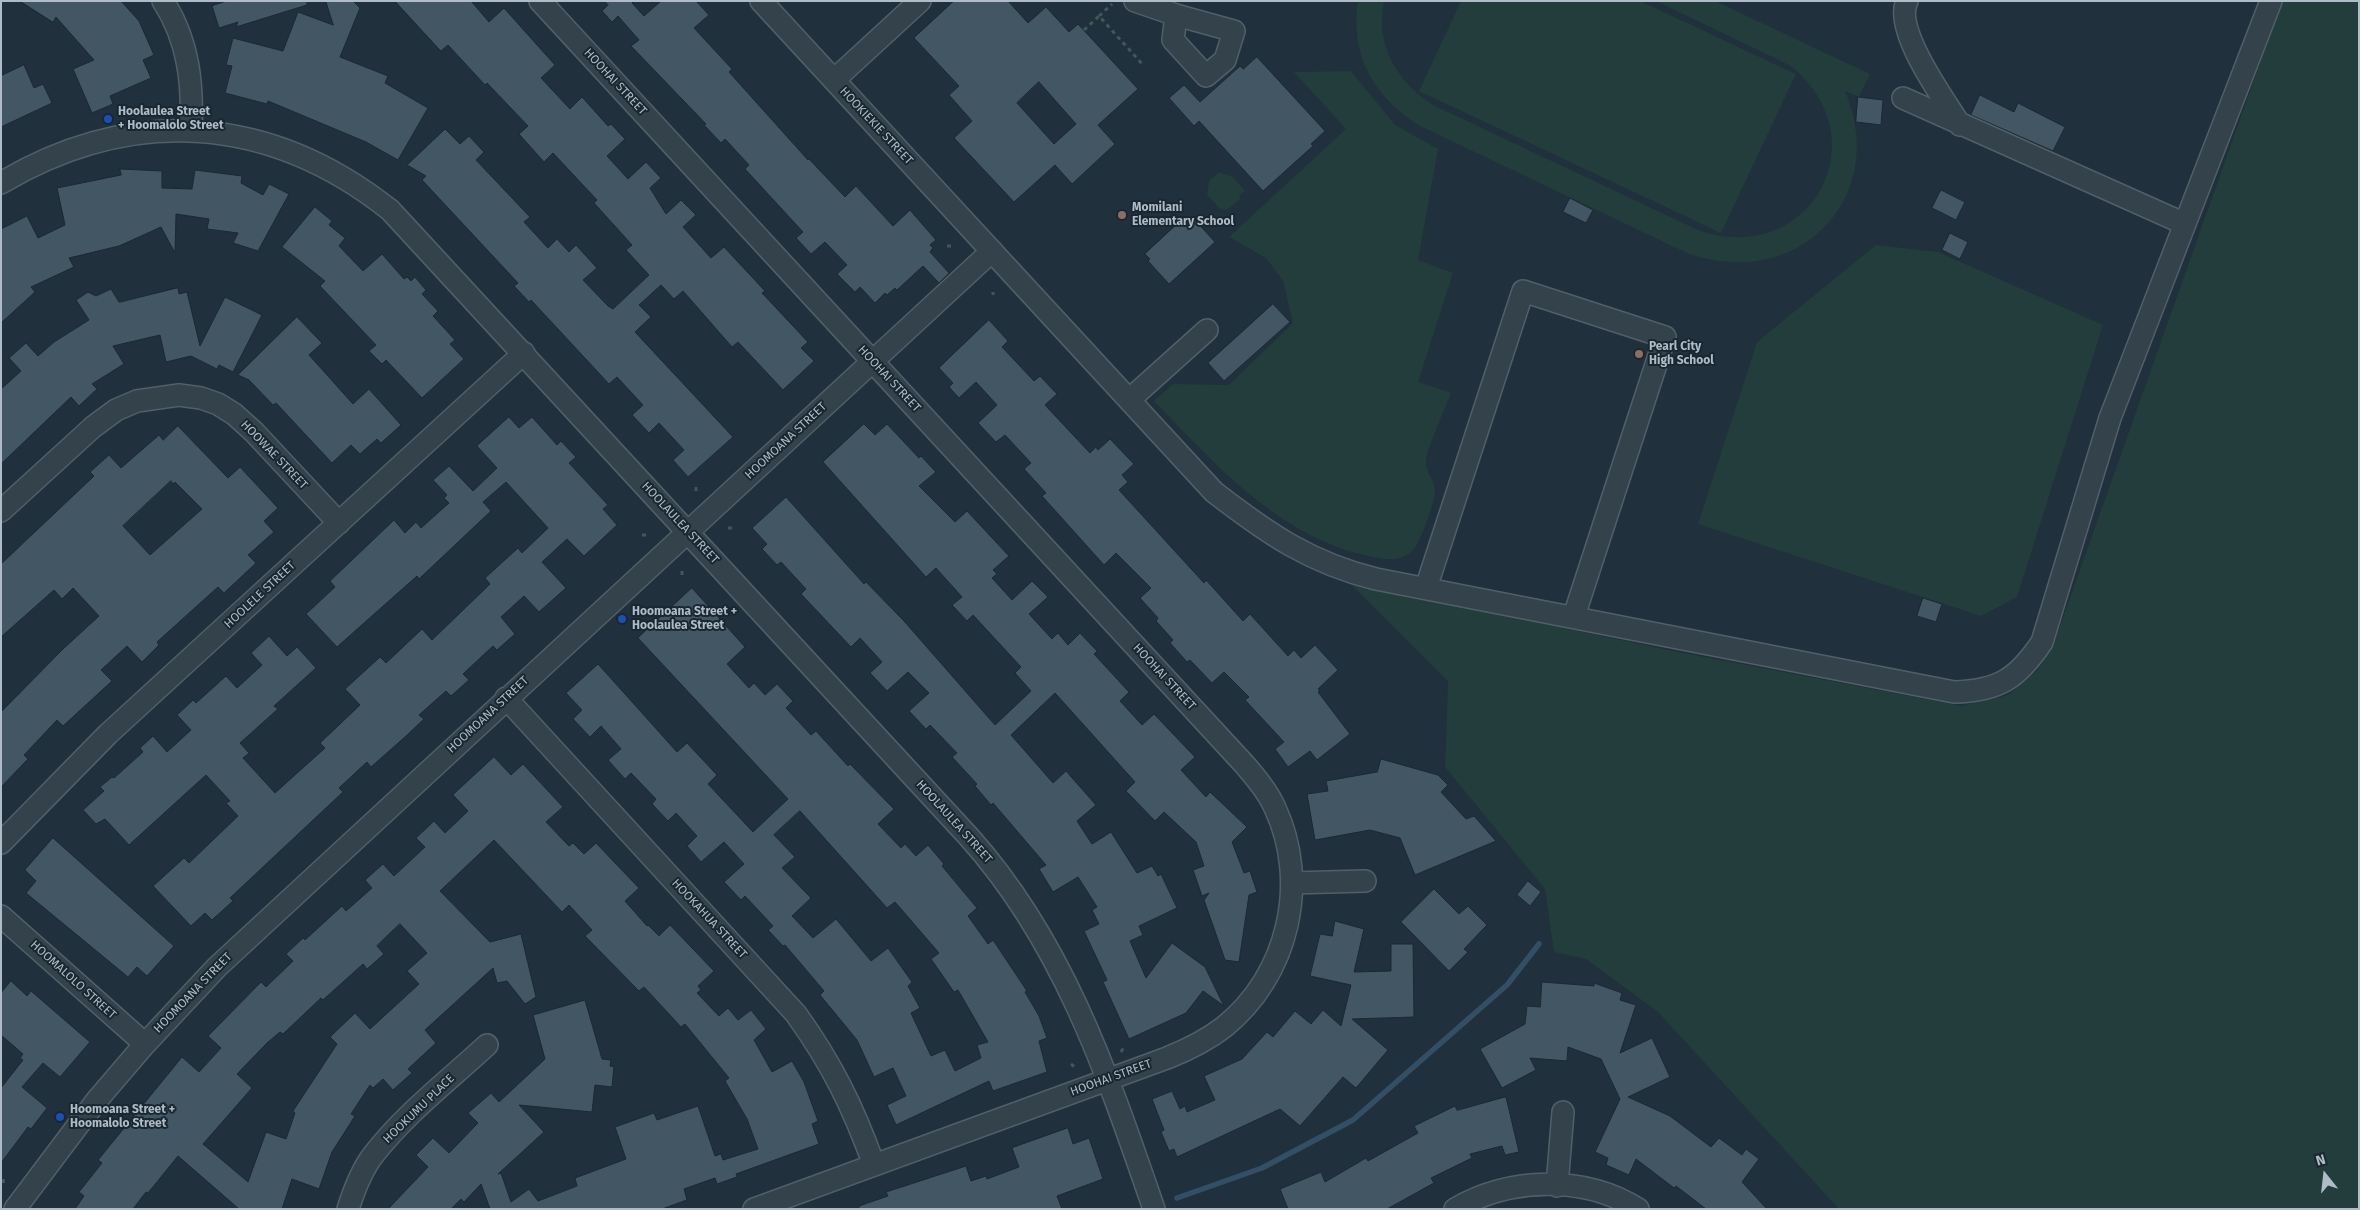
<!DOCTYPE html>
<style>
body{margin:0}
#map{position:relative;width:2360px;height:1210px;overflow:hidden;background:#20303c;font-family:"Fira Sans",sans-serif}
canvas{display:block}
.frame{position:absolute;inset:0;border:2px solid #afbcc8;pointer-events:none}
.north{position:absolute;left:2300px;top:1150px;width:50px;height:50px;-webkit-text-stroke:4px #192731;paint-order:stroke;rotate:344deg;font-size:14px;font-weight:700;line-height:20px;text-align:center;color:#afbcc8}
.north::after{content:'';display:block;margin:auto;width:18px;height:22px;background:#afbcc8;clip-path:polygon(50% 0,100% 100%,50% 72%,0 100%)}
</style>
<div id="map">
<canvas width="2360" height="1210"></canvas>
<div class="frame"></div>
<div class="north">N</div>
</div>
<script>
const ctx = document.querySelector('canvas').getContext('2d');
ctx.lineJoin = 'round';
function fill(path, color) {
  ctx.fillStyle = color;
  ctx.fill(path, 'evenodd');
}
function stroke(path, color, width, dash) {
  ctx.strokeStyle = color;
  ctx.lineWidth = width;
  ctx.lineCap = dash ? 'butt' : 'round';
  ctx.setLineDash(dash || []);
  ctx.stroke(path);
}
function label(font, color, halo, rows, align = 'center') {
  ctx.font = font + ' "Fira Sans",sans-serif';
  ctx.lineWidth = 4;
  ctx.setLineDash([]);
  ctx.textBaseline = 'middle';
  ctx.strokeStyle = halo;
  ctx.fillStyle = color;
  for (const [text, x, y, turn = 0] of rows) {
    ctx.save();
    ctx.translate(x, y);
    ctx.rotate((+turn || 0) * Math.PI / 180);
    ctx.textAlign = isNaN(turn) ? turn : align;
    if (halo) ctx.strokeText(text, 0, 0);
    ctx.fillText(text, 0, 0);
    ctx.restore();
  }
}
fill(new Path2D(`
 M1358 1H1384C1375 45 1397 82 1433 105L1698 230C1808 269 1882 141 1791 66L1656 1H1715L1870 74 1859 97 1845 91C1891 199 1796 293 1687 253L1422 127C1376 100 1349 57 1358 1Z
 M1461 1H1640L1796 74 1721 233 1419 91Z
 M2282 1H2359V1209H1839L1658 1012 1586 959 1554 952 1545 889 1445 767 1448 681 1350 583 1673 651 1962 706 2008 695 2038 670 2054 643Z
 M1351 71 1395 125 1438 149 1418 260 1453 273 1418 382 1451 393C1446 406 1426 451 1426 461 1425 470 1434 480 1435 489 1437 498 1420 542 1414 549 1401 563 1385 560 1368 556 1278 536 1216 465 1154 401L1173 384 1229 385 1293 323 1283 281 1266 258 1229 237 1346 129 1294 72Z
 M1219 172 1233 177 1245 191 1239 196 1241 198 1227 210 1219 208 1207 195 1209 181Z
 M1876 245 1938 252 2103 325 2017 597 1981 616 1698 524 1757 342Z`), '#223d3c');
stroke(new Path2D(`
 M1177 1198 1262 1168 1353 1120 1507 985 1539 944`), '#324f65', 5.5);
const building = new Path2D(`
 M20 1H121L139 21 154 55 143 60 151 78 110 96 113 104 92 113 73 69 94 60 56 17 53 22Z
 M227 1H307V5L236 27 238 22 219 28 212 6Z
 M326 1H353L360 8 340 57 388 76 385 83 428 108 398 160 366 142 268 101 267 104 225 93 232 66 226 65 233 38 283 51 298 12 333 25Z
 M395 1H471L489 22 504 8 555 65 541 78 570 109 582 97 608 126 611 124 625 139 607 156 628 179 646 162 661 178 650 188 666 214 681 200 696 215 683 227 711 258 724 247 765 291 762 293 808 342 801 348 814 361 783 390 738 342 732 347 683 291 674 299 661 285 639 305 651 317 635 332 733 437 688 477 673 460 684 450 659 423 649 433 632 415 643 405 617 377 609 384 531 300 529 302 514 286 518 283 422 180 426 176 407 165 445 129 460 144 469 136 484 152 476 160 530 217 524 222 548 248 557 239 569 252 576 245 597 268 583 280 608 306 613 309 649 275 626 250 632 245 594 203 597 200 553 153 544 162 519 134 528 126 487 83 485 85 448 45 441 51Z
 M604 1H634L632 3 644 16 661 1H696L709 15 694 28 732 69 729 72 808 160 809 159 845 197 856 186 893 226 910 210 936 240 930 245 933 248 930 252 949 273 939 283 923 266 897 290 895 288 887 295 885 293 875 303 860 287 855 292 837 274 847 265 825 242 811 254 796 238 803 232 745 169 749 165 725 139 721 143 704 125 706 124 631 46 639 40 618 16 612 22 602 11 608 5Z
 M954 1H1008L1028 23 1046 7 1069 32 1078 24 1138 89 1098 125 1115 144 1072 184 1055 165 1014 202 954 138 972 121 949 95 959 86 914 38ZM1039 82 1076 124 1054 144 1017 103Z
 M1257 57 1325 131 1311 144 1313 146 1263 191 1199 121 1194 126 1169 98 1184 85 1200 102 1240 66 1243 69Z
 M24 65 34 88 43 84 52 103 1 127V76Z
 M1980 95 2014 112 2018 103 2065 127 2053 151 1971 115Z
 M1858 97 1883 100 1881 125 1856 122Z
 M120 169 162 171V188L192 189 195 170 242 176 241 183 263 195 269 184 289 194 258 251 233 243 238 233 207 229 209 219 176 214 175 253 161 227 119 246 69 258 74 267 31 287 35 292 1 323V229L27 216 38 238 65 225 57 188 121 175Z
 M1941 190 1965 202 1956 220 1932 208Z
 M1570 198 1593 210 1586 223 1563 212Z
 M315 207 332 221 329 225 345 238 339 246 363 271 382 254 404 279 407 277 411 281 415 277 426 290 422 294 438 311 433 316 455 340 450 344 464 359 422 398 386 360 382 364 369 351 376 345 320 286 325 281 282 247Z
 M1187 215 1192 220 1194 219 1215 242 1169 284 1148 261 1150 259 1145 254Z
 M1950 233 1968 242 1960 259 1942 250Z
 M178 288 179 294 187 292 200 346 225 297 262 315 233 372 219 365 217 369 191 356 166 362 160 335 113 346 124 364 92 384 97 389 79 406 71 397 1 464V389L21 371 9 358 26 343 38 356 54 342 89 320 76 300 88 292 96 296 111 289 119 302Z
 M1273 304 1290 322 1224 381 1208 363Z
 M297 317 322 343 309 355 353 404 369 389 401 425 381 443 377 439 360 454 351 445 332 463 276 403 273 405 249 380 238 375Z
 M989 320 1008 341 1002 347 1034 381 1040 376 1057 394 1045 405 1090 453 1096 447 1098 450 1110 439 1134 464 1122 475 1128 482 1119 490 1204 583 1206 580 1243 621 1250 614 1288 656 1294 650 1301 658 1315 645 1338 670 1318 689 1320 691 1318 692 1350 734 1317 760 1310 751 1288 767 1275 749 1284 742 1245 700 1249 697 1224 672 1212 683 1190 660 1187 662 1170 643 1173 640 1156 621 1158 618 1140 598 1151 588 1116 553 1104 565 1042 496 1046 493 1024 469 1031 463 1005 435 996 442 978 423 997 405 976 382 959 398 949 387 953 383 939 368Z
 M509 417 519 428 532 417 557 445 561 441 576 457 569 463 608 505 603 509 617 525 584 556 567 539 542 562 566 588 539 612 524 596 501 617 515 634 497 650 493 646 463 674 469 680 451 696 446 691 419 715 424 719 405 737 371 767 367 762 339 788 343 792 230 898 233 901 212 920 205 913 191 926 153 886 184 858 189 863 238 816 226 803 230 801 206 775 129 845 105 819 96 824 83 810 104 791 100 787 112 777 114 778 143 752 140 748 153 736 167 752 191 730 177 715 193 700 196 703 226 676 237 688 262 665 251 653 269 636 287 656 297 647 316 668 274 706 278 709 240 743 249 753 243 758 275 793 325 748 320 743 360 705 345 689 380 657 386 663 422 629 432 640 490 584 485 578 518 548 522 553 548 528 506 482 483 502 491 511 419 579 417 576 337 647 306 614 335 587 330 581 394 520 405 533 416 522 421 528 449 503 444 498 447 495 433 480 449 466 473 491 497 468 477 446Z
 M864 424 875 435 887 424 919 458 921 456 936 472 919 486 955 522 967 511 1009 556 993 570 997 574 992 578 1012 600 1032 581 1048 597 1029 614 1052 639 1058 633 1068 645 1080 633 1097 651 1094 654 1129 692 1120 701 1142 725 1154 714 1195 757 1181 770 1206 797 1210 792 1247 827 1232 842 1244 873 1250 871 1257 892 1249 895 1239 962 1225 960 1204 900 1209 893 1202 896 1193 870 1204 866 1196 842 1164 812 1155 821 1126 791 1135 782 1055 693 1011 735 1053 783 1066 771 1096 805 1077 821 1092 844 1111 832 1137 873 1152 866 1158 876 1161 874 1177 908 1139 926 1143 935 1130 941 1146 978 1172 943 1205 967 1224 1006 1203 991 1186 1013 1129 1039 1103 982 1107 980 1084 931 1099 924 1092 910 1097 907 1078 877 1053 892 1039 869 1046 865 993 803 991 805 975 786 977 784 952 757 957 753 930 725 926 729 909 711 929 693 908 672 887 691 870 673 882 662 860 638 851 647 801 594 806 589 781 562 777 565 762 549 767 544 752 528 786 497 864 584 866 582 904 621 995 725 1031 691 1015 673 1021 667 973 615 967 621 952 605 962 597 936 568 926 577 823 462Z
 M178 426 228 478 240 467 278 508 264 521 274 532 248 555 256 563 224 593 218 587 157 642 159 645 142 662 127 646 101 670 112 681 63 726 57 720 24 755 28 759 1 787V712L62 650 99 616 73 588 62 599 54 590 1 637V564L94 476 90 472 109 455 121 468 159 435 163 440ZM171 481 173 484 175 482 202 509 150 555 123 526Z
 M692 588 745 647 727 664 749 688 754 683 765 695 777 684 793 701 786 708 811 735 816 731 848 766 850 764 894 809 878 824 901 848 905 844 916 856 928 845 944 864 942 866 977 908 968 916 988 944 993 940 1027 991 1025 992 1039 1016 1047 1038 1039 1041 1047 1072 993 1091 989 1081 896 1125 887 1105 906 1096 893 1068 874 1077 857 1040 820 995 824 991 785 945 783 946 768 930 773 926 745 896 741 900 724 882 744 864 724 842 701 862 687 846 697 836 676 813 668 821 652 804 656 799 631 773 625 779 608 760 621 749 601 726 590 737 573 719 582 710 566 693 598 664 677 752 687 743 717 775 708 784 753 832 788 799 638 638ZM800 811 887 908 895 902 939 953 931 959 954 992 958 990 988 1042 977 1045 981 1058 955 1071 945 1050 931 1056 911 1013 920 1008 908 986 912 982 888 948 871 961 836 919 813 938 792 916 811 898 782 868 795 857 774 835Z
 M1923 598 1942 604 1936 622 1917 616Z
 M494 757 511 775 523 764 563 807 546 822 569 846 573 843 584 854 596 843 639 888 625 901 647 926 648 925 659 936 670 925 714 971 698 986 701 990 697 993 719 1016 728 1008 738 1020 751 1010 766 1029 754 1040 772 1072 792 1061 804 1082 818 1121 812 1124 819 1144 736 1174 737 1177 717 1184 715 1178 684 1189 687 1200 662 1209H490L481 1184 464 1202 461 1199 451 1209H388L428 1167 416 1155 433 1138 449 1153 478 1123 468 1113 491 1093 499 1102 545 1059 533 1015 585 1000 602 1059 611 1060 610 1066 614 1067 612 1087 595 1085 592 1112 519 1105 544 1132 498 1174 501 1173 511 1202 529 1189 538 1201 577 1186 575 1178 626 1159 615 1127 654 1113 657 1120 698 1106 715 1156 721 1154 723 1160 758 1149 747 1119 725 1081 729 1078 685 1024 681 1027 644 987 639 991 585 936 592 930 569 905 562 912 494 840 440 891 490 942 521 934 536 997 525 1004 507 981 497 983 493 968 425 1030 436 1043 408 1069 412 1073 393 1090 383 1079 373 1088 370 1085 351 1114 355 1116 332 1152 319 1189 292 1179 282 1209H239L178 1156 148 1193 146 1192 133 1209H75L84 1196 79 1192 102 1163 98 1160 182 1057 199 1072 221 1048 208 1036 261 982 266 987 293 961 286 954 303 938 305 940 342 906 346 911 372 888 365 880 383 864 394 876 425 847 416 838 434 821 445 833 468 811 453 795ZM400 924 427 953 407 971 419 984 370 1029 355 1013 330 1037 337 1044 293 1111 295 1113 286 1139 266 1132 248 1182 203 1144 252 1088 237 1074 267 1043 280 1032 283 1034 321 998 323 1000 363 964 367 969 384 954 377 946Z
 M1381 759 1438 775 1448 785 1441 792 1466 819 1474 816 1496 841 1415 875 1400 838 1370 830 1315 840 1307 794 1328 791 1326 781 1377 772Z
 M53 838 174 946 147 976 137 967 128 977 26 893 36 881 25 870Z
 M1528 881 1541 892 1530 906 1517 895Z
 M1434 889 1459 914 1468 906 1487 925 1464 949 1468 952 1449 971 1401 922Z
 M1335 921 1364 929 1354 972 1391 971V944H1413L1414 1017 1352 1019 1388 1050 1356 1088 1343 1077 1300 1126 1280 1109 1177 1157 1174 1149 1169 1151 1161 1132 1164 1130 1152 1099 1172 1091 1180 1109 1185 1106 1187 1112 1215 1100 1204 1076 1242 1059 1267 1032 1273 1037 1295 1011 1311 1024 1323 1010 1341 1026 1351 985 1310 976 1320 934 1332 936Z
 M11 981 27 996 31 991 90 1042 60 1077 43 1063 22 1087 47 1108 31 1129 28 1127 1 1163V1088L23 1060 20 1058 23 1054 1 1035V993Z
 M1542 982 1594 986V983L1622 993 1620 1000 1636 1005 1620 1053 1652 1038 1670 1077 1628 1097 1670 1116 1711 1147 1719 1138 1742 1155 1746 1149 1759 1159 1742 1182 1767 1209H1706L1676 1186 1674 1188 1636 1159 1629 1175 1606 1165 1608 1158 1595 1152 1620 1099 1601 1059 1568 1047 1567 1061 1530 1058 1536 1070 1502 1088 1480 1049 1525 1024 1527 1006 1540 1007Z
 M1506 1097 1519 1152 1505 1155 1502 1146 1470 1154 1472 1158 1431 1178 1434 1183 1387 1209H1288L1280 1189 1321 1172 1325 1182 1366 1158 1368 1161 1418 1133 1414 1126 1455 1106 1457 1110Z
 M1068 1128 1073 1144 1089 1138 1103 1179 1057 1196 1062 1209H859V1206L888 1196 886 1192 966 1166 971 1181 986 1176 987 1179 1019 1167 1012 1148Z`);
fill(building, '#435663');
stroke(building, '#1b2933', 1);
const minor = new Path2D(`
 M163 1C189 41 193 84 191 131
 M540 1 1245 765C1256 778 1268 792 1275 808 1310 883 1288 976 1224 1027 1206 1041 1187 1050 1167 1058L754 1209
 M761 1 1214 492C1267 533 1310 563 1376 579L1954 692C1999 691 2018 678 2042 642L2110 418 2271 1
 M1135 1 1176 15 1234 31 1225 60 1206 76 1173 40 1176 15
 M1907 1C1893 30 1944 99 1960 125
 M834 80 920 1
 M1903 98 2185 224
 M1 183C133 105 270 115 390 210L969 837C1064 943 1108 1076 1154 1209
 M1129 400 1207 330
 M1 511 93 427 116 410 137 401 179 395 201 398 218 404 234 414 254 432 339 523
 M1426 588 1523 291 1665 337 1574 616
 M506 698 796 1014C832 1064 853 1107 874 1165
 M1 843 108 734 524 353
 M1292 883 1365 881
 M1 916 145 1044
 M1557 1186 1563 1112
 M15 1209 97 1100 145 1044 217 967 992 251
 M348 1209C354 1190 362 1169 374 1154 406 1113 449 1080 487 1045
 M1455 1209C1510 1177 1584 1175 1638 1209`);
stroke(minor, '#525f6a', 24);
stroke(new Path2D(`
 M1099 16 1112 4
 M1084 30 1099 16 1144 66
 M947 246H952
 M993 292V295
 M696 491V486
 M728 528H733
 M642 535H647
 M682 571V576
 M1121 1052 1124 1047
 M1071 1064 1076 1068
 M3 1179 4 1184`), '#405958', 3, [4, 4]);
stroke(minor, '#34424c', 21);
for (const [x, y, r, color] of [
 [108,119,5,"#1a4fb4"],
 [1122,215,5,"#8d6e63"],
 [1639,354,5,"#8d6e63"],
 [622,619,5,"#1a4fb4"],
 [60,1117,5,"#1a4fb4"]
]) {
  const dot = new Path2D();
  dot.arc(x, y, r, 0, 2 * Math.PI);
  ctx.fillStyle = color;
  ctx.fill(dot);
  stroke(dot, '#192731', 2);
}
label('12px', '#afbcc8', '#192731', [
 ["HOOHAI STREET",615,82,47],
 ["HOOKIEKIE STREET",876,126,47],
 ["HOOHAI STREET",889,379,47],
 ["HOOMOANA STREET",786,441,-43],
 ["HOOWAE STREET",274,455,46],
 ["HOOLAULEA STREET",680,523,47],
 ["HOOLELE STREET",260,595,-43],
 ["HOOHAI STREET",1164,677,47],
 ["HOOMOANA STREET",488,715,-43],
 ["HOOLAULEA STREET",954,822,48],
 ["HOOKAHUA STREET",709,919,47],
 ["HOOMALOLO STREET",73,980,42],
 ["HOOMOANA STREET",193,993,-46],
 ["HOOHAI STREET",1111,1078,-20],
 ["HOOKUMU PLACE",419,1109,-44]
]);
label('bold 12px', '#afbcc8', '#192731', [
 ["Hoolaulea Street",118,112],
 ["+ Hoomalolo Street",118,126],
 ["Momilani",1132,208],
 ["Elementary School",1132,222],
 ["Pearl City",1649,347],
 ["High School",1649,361],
 ["Hoomoana Street +",632,612],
 ["Hoolaulea Street",632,626],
 ["Hoomoana Street +",70,1110],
 ["Hoomalolo Street",70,1124]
], 'left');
</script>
